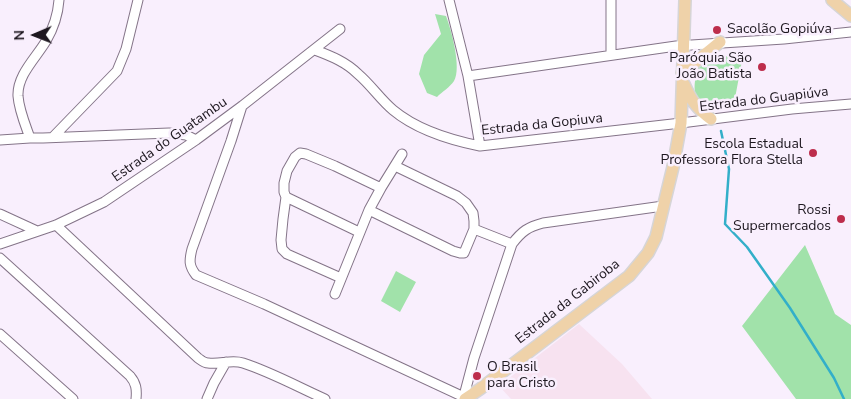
<!DOCTYPE html>
<meta charset="utf-8">
<style>
body{margin:0}
#map{position:relative;width:851px;height:399px;overflow:hidden;background:#f9effd;font-family:"Nunito Sans",sans-serif}
canvas{display:block}
.north{position:absolute;left:10px;top:10px;width:50px;height:50px;-webkit-text-stroke:4px #f9effd;paint-order:stroke;rotate:269deg;font-size:14px;font-weight:700;line-height:20px;text-align:center;color:#1d171f}
.north::after{content:'';display:block;margin:auto;width:18px;height:22px;background:#1d171f;clip-path:polygon(50% 0,100% 100%,50% 72%,0 100%)}
</style>
<div id="map">
<canvas width="851" height="399"></canvas>
<div class="north">N</div>
</div>
<script>
const ctx = document.querySelector('canvas').getContext('2d');
ctx.lineJoin = 'round';
function fill(path, color) {
  ctx.fillStyle = color;
  ctx.fill(path, 'evenodd');
}
function stroke(path, color, width, dash) {
  ctx.strokeStyle = color;
  ctx.lineWidth = width;
  ctx.lineCap = dash ? 'butt' : 'round';
  ctx.setLineDash(dash || []);
  ctx.stroke(path);
}
function label(font, color, halo, rows, align = 'center') {
  ctx.font = font + ' "Nunito Sans",sans-serif';
  ctx.lineWidth = 5;
  ctx.setLineDash([]);
  ctx.textBaseline = 'middle';
  ctx.strokeStyle = halo;
  ctx.fillStyle = color;
  for (const [text, x, y, turn = 0] of rows) {
    ctx.save();
    ctx.translate(x, y);
    ctx.rotate((+turn || 0) * Math.PI / 180);
    ctx.textAlign = isNaN(turn) ? turn : align;
    if (halo) ctx.strokeText(text, 0, 0);
    ctx.fillText(text, 0, 0);
    ctx.restore();
  }
}
fill(new Path2D(`
 M579 324 622 364 652 399H511L499 386Z`), '#f7e2f0');
fill(new Path2D(`
 M435 14 446 16C451 29 462 68 454 81 450 87 442 92 437 97L427 93 419 74 424 55 441 34Z
 M744 50 733 109 702 106C691 91 695 85 697 67Z
 M805 245 835 314 851 325V399H796L742 326Z
 M396 271 416 282 400 312 381 301Z`), '#a1e2aa');
stroke(new Path2D(`
 M721 131 729 169 725 224 747 247 790 308 834 378 844 399`), '#33afc9', 2.5);
const minor = new Path2D(`
 M449 0 468 76 480 146
 M611 0V55
 M315 50C331 56 346 62 358 74 371 85 380 99 393 110 417 130 450 140 480 146L681 123 792 109 851 104
 M468 76 676 46 784 39 851 32
 M242 106 231 141 192 249C189 261 189 266 196 275L264 304 466 398 465 392 474 358 512 244C522 231 528 227 543 223L663 206
 M53 137 117 71 126 49 138 0
 M30 138C25 124 19 110 18 96 17 75 36 58 46 41 53 29 58 14 59 0
 M0 140 30 138H43L169 133 186 135 196 140
 M395 166 457 196 466 203 473 213 474 221V229L512 244
 M286 197 359 232
 M369 210 453 251 460 253H464L474 229
 M0 214 37 231
 M56 225 198 358C201 360 204 363 208 363 220 365 231 359 243 363 271 372 298 387 325 399
 M0 244 56 225 104 202 196 140 242 106 340 29
 M0 258 130 376C136 383 137 389 136 399
 M341 278 287 254 282 249 281 240 283 219 286 197 284 192V183L287 171 295 157 300 153 306 154 335 166 381 188
 M335 294 369 210 381 188 402 154
 M0 334 73 399
 M207 399 214 383 226 362`);
const major = new Path2D(`
 M832 0 851 16
 M682 73 720 42
 M684 84C691 100 697 109 711 119
 M465 399 480 389 629 276 648 253 656 237 673 167 681 123 685 0`);
stroke(minor, '#847488', 11);
stroke(major, '#d6d5d7', 14);
stroke(minor, '#fff', 9);
stroke(major, '#efd2a9', 11);
for (const [x, y, r, color] of [
 [717,30,5,"#bd2d4c"],
 [762,67,5,"#bd2d4c"],
 [813,153,5,"#bd2d4c"],
 [841,219,5,"#bd2d4c"],
 [477,376,5,"#bd2d4c"]
]) {
  const dot = new Path2D();
  dot.arc(x, y, r, 0, 2 * Math.PI);
  ctx.fillStyle = color;
  ctx.fill(dot);
  stroke(dot, '#f9effd', 2);
}
label('14px', '#1d171f', '#f9effd', [
 ["Sacolão Gopiúva",727,30,"left"],
 ["Paróquia São",752,59],
 ["João Batista",752,75],
 ["Escola Estadual",803,145],
 ["Professora Flora Stella",803,161],
 ["Rossi",831,211],
 ["Supermercados",831,227],
 ["O Brasil",487,368,"left"],
 ["para Cristo",487,384,"left"]
], 'right');
label('14px', '#1d171f', '#f9effd', [
 ["Estrada do Guapiúva",764,100,-7],
 ["Estrada da Gopiuva",542,125,-6],
 ["Estrada do Guatambu",170,140,-35],
 ["Estrada da Gabiroba",568,302,-38]
]);
</script>
